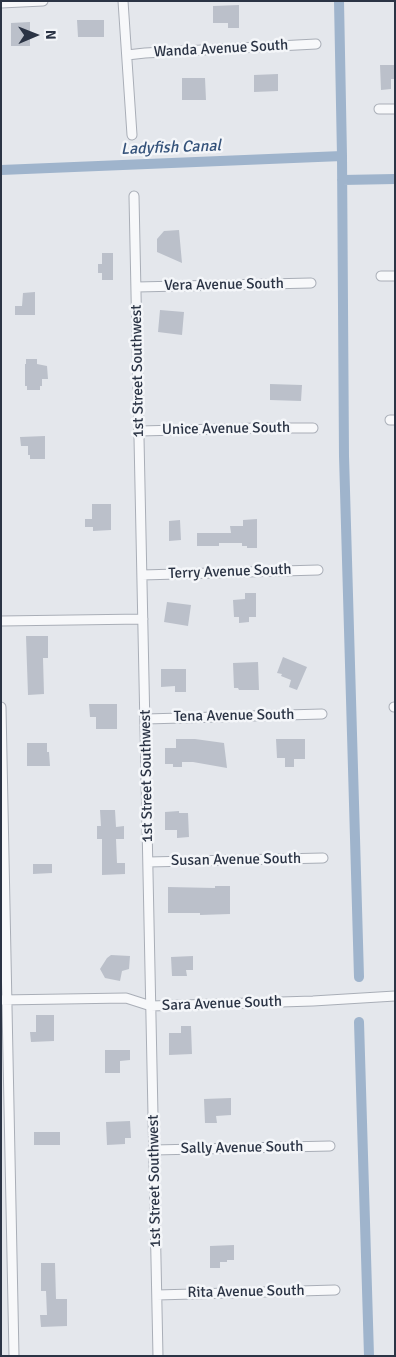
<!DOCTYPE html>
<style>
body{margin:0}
#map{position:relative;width:396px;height:1357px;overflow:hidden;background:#e4e7ec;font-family:Signika,sans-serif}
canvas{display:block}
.frame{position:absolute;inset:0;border:2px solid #2b3445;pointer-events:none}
.north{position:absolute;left:10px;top:10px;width:50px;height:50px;-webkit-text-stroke:4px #f4f6f9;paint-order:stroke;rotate:89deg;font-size:14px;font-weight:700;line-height:20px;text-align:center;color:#2b3445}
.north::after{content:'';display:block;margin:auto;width:18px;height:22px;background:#2b3445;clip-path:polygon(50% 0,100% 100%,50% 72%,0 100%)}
</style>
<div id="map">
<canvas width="396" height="1357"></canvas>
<div class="frame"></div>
<div class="north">N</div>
</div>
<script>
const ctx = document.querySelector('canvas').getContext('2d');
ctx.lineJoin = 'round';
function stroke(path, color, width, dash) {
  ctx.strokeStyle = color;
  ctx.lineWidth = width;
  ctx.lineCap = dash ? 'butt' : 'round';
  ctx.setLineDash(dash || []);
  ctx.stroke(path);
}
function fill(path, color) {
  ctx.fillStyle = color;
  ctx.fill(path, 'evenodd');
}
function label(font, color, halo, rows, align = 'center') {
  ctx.font = font + ' Signika,sans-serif';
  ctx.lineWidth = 5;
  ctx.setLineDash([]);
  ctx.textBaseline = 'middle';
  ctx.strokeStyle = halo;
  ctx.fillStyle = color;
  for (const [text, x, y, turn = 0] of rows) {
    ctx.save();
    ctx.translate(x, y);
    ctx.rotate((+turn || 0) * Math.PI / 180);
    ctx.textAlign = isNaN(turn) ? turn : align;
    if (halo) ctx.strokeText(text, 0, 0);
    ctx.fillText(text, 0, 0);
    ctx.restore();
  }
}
stroke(new Path2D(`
 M339 1 342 156 344 456 359 977
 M1 170 342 156
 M342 180 395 179
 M359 1022 369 1356`), '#9fb4cc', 10);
fill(new Path2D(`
 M239 5V28H228V23H213V6Z
 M77 20H104V37H78Z
 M30 22V46H11V23Z
 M380 65H395V79H391V89L381 90Z
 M278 74V91L254 92V75Z
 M182 78H205L206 100H182Z
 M179 230 182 263 157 252V239L164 231Z
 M102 253H113V280H102V273H98V264H102Z
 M35 292V315H15V306H22L23 293Z
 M160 310 184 312 182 335 158 332Z
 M26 359H37V364L47 366 48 379H42V386H40V390H27V386H25V364H26Z
 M270 384 302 385 301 401 270 400Z
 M45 436V459H30V455H28V446H21L20 437Z
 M92 504H111V530L93 531V527H85V519H92Z
 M257 519V548H247V546H242V543H219V546H197V533H231L230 526H243V520Z
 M180 520 181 540 169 541V521Z
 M245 593H256V617H249V622L239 623V617H234L233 600 245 599Z
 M167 602 191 605 188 626 164 622Z
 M26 636H48V658H43L44 694 28 695Z
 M283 657 307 667 297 690 289 687 291 680 281 676 282 674 277 673Z
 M258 662 259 690H239L238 688H234L233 663Z
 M161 669H186V692H175V686L161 687Z
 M89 704H117V729H96V717H90Z
 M176 739H195L224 743 227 768 193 762H182V767H173V764H165V748H176Z
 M276 739H305V759H294V767H285V758H277Z
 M27 743H47V752H49L50 766H27Z
 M100 810H115L116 827 124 826V839H116L117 863H125V874L102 875V839H97V826H101Z
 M179 811V813H188L189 837 177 838V830H165V812Z
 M33 864H52V873L33 874Z
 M215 886H230V914L200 915V913H168V887L215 888Z
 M111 955 130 956 129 969 122 971 120 981 105 978 100 969 107 958Z
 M193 956V970H186L187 976H172L171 957Z
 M36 1015H54V1041L31 1042 30 1032H36Z
 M181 1026H191L192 1054 169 1055V1033H181Z
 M105 1050H130V1060L120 1061V1073H105Z
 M231 1098V1115L216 1116 217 1123H205L204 1099Z
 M130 1121 131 1138H125V1144L107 1145 106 1122Z
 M34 1132H60V1145H34Z
 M234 1245V1260H227V1262H220V1268H210V1246Z
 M41 1263H55L56 1299H67V1326L41 1327 40 1315H47L46 1291H41Z`), '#bbc0ca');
const street = new Path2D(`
 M123 1 132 135
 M1 3 43 1
 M127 55 145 53 316 44
 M379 109H395
 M134 196 158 1356
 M381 276H395
 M137 287 311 283
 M390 420H395
 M140 431 258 428H313
 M142 575 318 570
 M1 621 143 619
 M1 707 14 1356
 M394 707H395
 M146 719 322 714
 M148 862 323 858
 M1 1000 126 998 151 1006 313 1001 395 996
 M154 1150 330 1146
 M157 1295 335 1290`);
stroke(street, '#a9aeb7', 11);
stroke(street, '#f7f8fa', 9);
label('15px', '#2b3445', '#f4f6f9', [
 ["Wanda Avenue South",221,49,-3],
 ["Vera Avenue South",224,285,-1],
 ["1st Street Southwest",138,371,-91],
 ["Unice Avenue South",226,429,-1],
 ["Terry Avenue South",230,572,-2],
 ["Tena Avenue South",234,716,-1],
 ["1st Street Southwest",147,776,-91],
 ["Susan Avenue South",236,860,-1],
 ["Sara Avenue South",222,1004,-2],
 ["Sally Avenue South",242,1148,-1],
 ["1st Street Southwest",155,1181,-91],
 ["Rita Avenue South",246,1292,-1]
]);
label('italic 16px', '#34527a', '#f4f6f9', [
 ["Ladyfish Canal",171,148,-2]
]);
</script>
